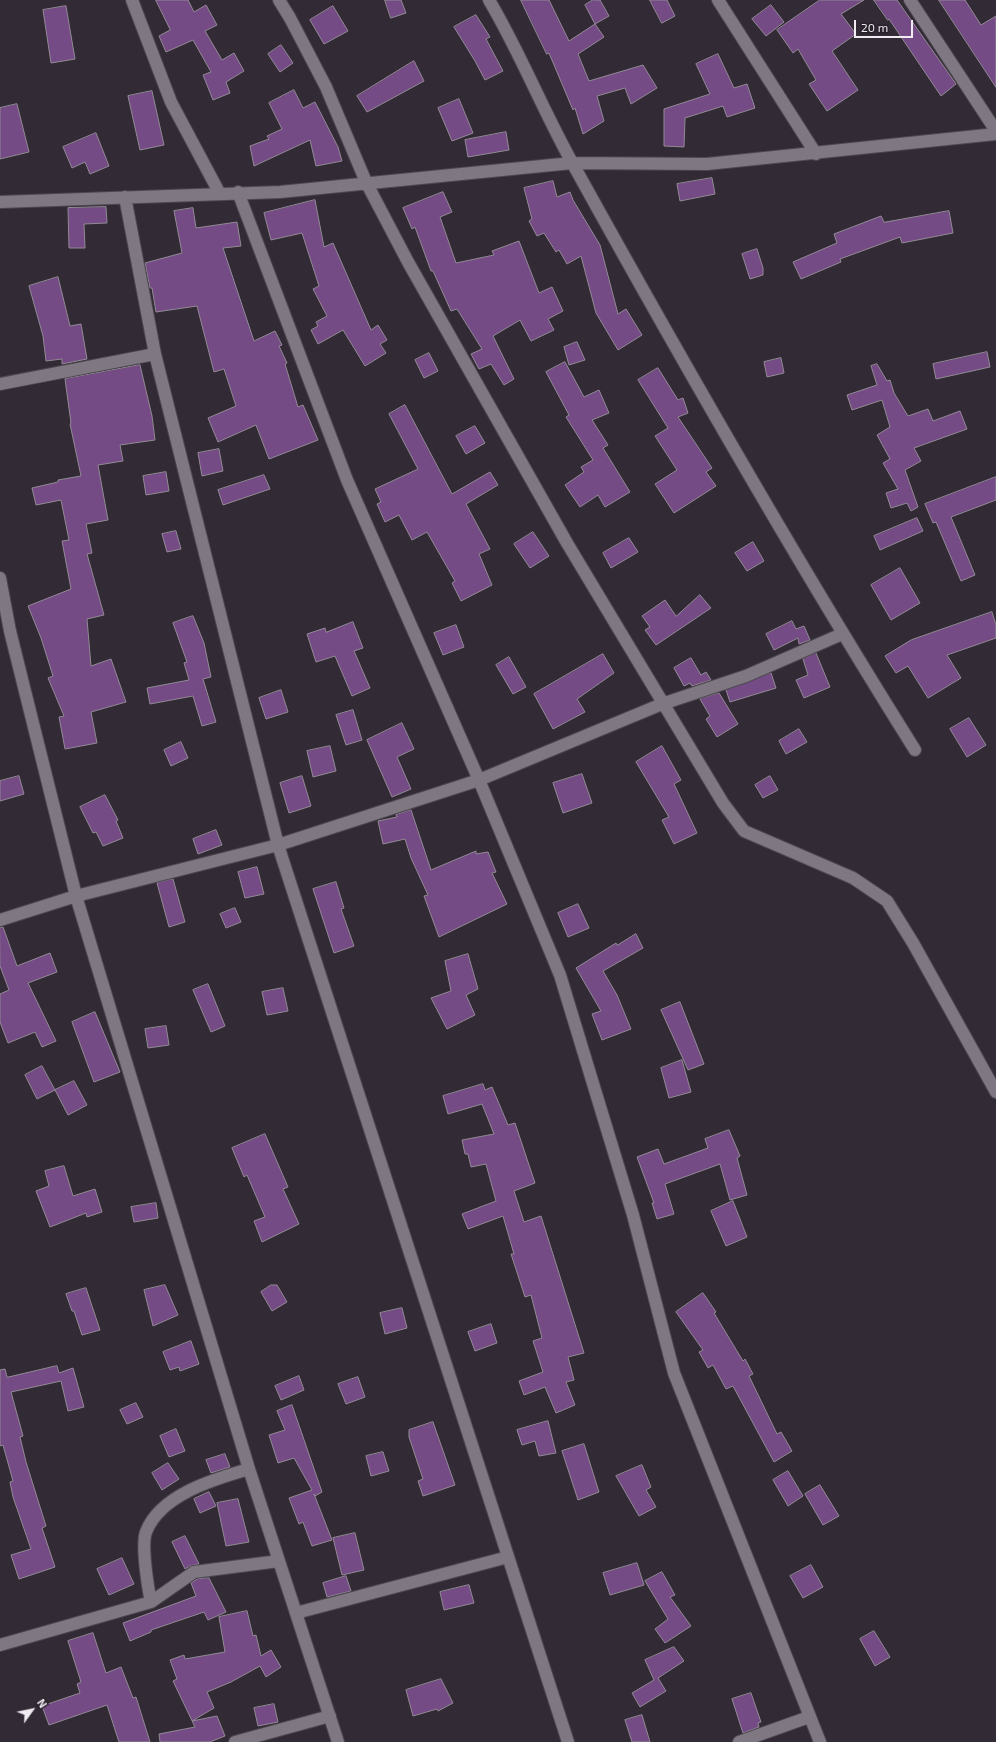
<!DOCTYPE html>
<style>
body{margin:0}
#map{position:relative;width:996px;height:1742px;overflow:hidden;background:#322b35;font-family:"Exo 2",sans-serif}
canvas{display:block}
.north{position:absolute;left:12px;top:1690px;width:40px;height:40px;-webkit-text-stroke:3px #28212b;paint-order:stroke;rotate:57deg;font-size:11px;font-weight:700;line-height:16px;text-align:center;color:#f0ecf2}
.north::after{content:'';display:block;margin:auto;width:14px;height:18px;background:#f0ecf2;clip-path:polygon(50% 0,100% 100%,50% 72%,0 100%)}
.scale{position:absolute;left:854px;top:20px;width:59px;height:18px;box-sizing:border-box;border:2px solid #f0ecf2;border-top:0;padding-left:5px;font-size:12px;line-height:14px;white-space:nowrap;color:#f0ecf2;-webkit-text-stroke:3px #28212b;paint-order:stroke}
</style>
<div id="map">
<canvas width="996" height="1742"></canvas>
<div class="north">N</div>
<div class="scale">20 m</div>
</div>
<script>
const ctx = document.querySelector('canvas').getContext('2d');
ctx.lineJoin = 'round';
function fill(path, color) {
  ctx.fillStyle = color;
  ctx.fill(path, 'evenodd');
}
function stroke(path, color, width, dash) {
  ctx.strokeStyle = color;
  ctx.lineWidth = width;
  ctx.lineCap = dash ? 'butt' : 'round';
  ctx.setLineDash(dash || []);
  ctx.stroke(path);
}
const building = new Path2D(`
 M156 0H188L194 12 206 5 217 25 205 31 222 60 234 53 244 71 226 82 230 93 213 100 203 75 211 72 193 40 166 52 159 36 170 30Z
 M385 0H401L406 13 391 18Z
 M521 0H549L569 41 595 24 604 37 578 54 589 81 643 65 657 88 631 104 625 88 597 96 604 121 583 134 575 108 573 110 549 53 547 54Z
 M593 0H600L609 16 595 24 585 5Z
 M650 0H667L675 16 662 23Z
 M820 0H864L841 14 856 34 832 51 858 90 827 111 809 84 816 80 798 49 793 53 777 30Z
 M874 0H897L956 84 941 96 889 19 888 20Z
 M939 0H965L981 25 996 16V87Z
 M771 5 784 22 766 36 752 19Z
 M66 6 75 59 51 63 43 10Z
 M333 6 348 31 324 44 310 20Z
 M476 15 490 37 486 39 503 71 485 80 475 61 454 27Z
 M281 45 293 63 280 72 268 54Z
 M718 54 734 88 747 84 755 108 727 117 723 106 685 118 684 147 664 146V109L710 94 696 64Z
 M414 61 424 81 367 112 357 96Z
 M294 90 303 108 315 102 338 147 342 161 316 166 310 140 254 166 250 146 269 139 267 136 282 129 269 103Z
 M152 91 164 145 140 150 128 96Z
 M459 99 473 133 452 141 438 108Z
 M17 104 29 152 0 159V108Z
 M506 132 509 150 468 157 465 140Z
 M96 133 109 166 90 174 85 162 72 168 63 147Z
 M712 178 715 194 680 201 677 184Z
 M553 181 557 197 570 192 573 200 600 245 618 314 626 309 642 335 618 350 596 313 581 256 567 264 559 250 556 252 544 233 537 236 529 221 532 219 524 188Z
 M443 192 452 212 440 217 456 263 494 255 492 251 519 241 539 293 552 287 563 311 548 319 554 330 531 341 520 320 493 336 514 379 504 385 491 364 479 369 471 354 482 349 457 309 451 311 433 271H431L415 227 412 229 403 208Z
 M315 200 324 247 333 243 371 330 378 325 387 340 380 344 386 353 365 366 343 330 318 344 311 330 318 326 316 322 327 316 313 289 319 286 302 233 271 240 264 213Z
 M106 207 107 223 84 224 85 248H69L68 208Z
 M193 208 196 228 237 222 241 246 223 248 254 341 275 331 282 345 279 346 287 363 285 364 298 407 303 405 318 440 269 459 256 425 218 442 208 418 236 406 224 369 214 372 197 306 156 312 152 288H150L145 263 182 253 174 211Z
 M949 211 953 233 902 243 900 237 840 259 841 262 801 279 793 262 837 243 834 234 881 216 884 222Z
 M757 249 763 268V275L750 279 742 254Z
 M58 277 70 326 81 324 87 359 62 364V359L46 361 43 336 29 286Z
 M577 342 585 360 569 365 564 347Z
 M987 352 990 367 936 379 933 364Z
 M429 353 438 371 424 378 415 360Z
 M781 358 784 373 767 377 764 362Z
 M565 362 584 397 599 390 609 413 592 420 608 445 603 448 630 492 605 507 598 495 580 507 565 485 584 472 581 467 593 460 566 417 569 415 546 372Z
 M877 364 887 381 890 380 894 393 908 416 928 409 933 421 960 411 967 429 914 448 921 461 905 470 918 507 911 511 907 503 891 508 886 493 898 489 883 463 890 459 877 435 890 427 882 400 852 410 847 395 877 385 871 366Z
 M140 365 152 416 155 440 120 445 123 461 98 465 108 520 86 524 92 553 87 554 104 615 87 619 91 666 111 659 126 702 91 712 97 743 65 749 59 717 64 716 48 678 53 676 41 638 28 606 71 589 62 541 69 540 61 500 36 505 32 488 58 482V480L81 476 70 424 71 423 65 379Z
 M658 368 678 400 683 398 688 413 678 417 712 468 706 472 716 486 674 513 655 484 677 470 655 436 668 428 638 380Z
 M405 405 452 494 490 472 498 485 466 504 490 549 479 554 492 585 461 601 452 583 455 581 427 532 412 540 399 515 385 522 377 504 381 502 375 489 418 469 389 414Z
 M475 426 485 443 466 454 456 436Z
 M219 449 223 471 202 476 198 453Z
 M166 472 169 491 146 495 143 476Z
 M264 475 270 489 223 505 218 490Z
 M996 477V500L951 517 975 575 961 581 936 522 933 523 925 504Z
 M917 518 923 531 880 550 874 536Z
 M176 531 181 549 167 552 162 534Z
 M533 532 549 556 530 568 514 544Z
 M629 538 638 552 611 568 603 553Z
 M753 542 764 561 747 571 735 553Z
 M900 568 920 603 891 620 871 585Z
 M700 595 711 608 656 645 645 630 650 627 642 616 665 600 676 616Z
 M992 612 996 625V638L947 655 961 678 928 698 908 666 896 673 885 656 911 640Z
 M193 616 204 643 211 677 203 679 216 722 202 726 193 696 150 704 147 688 189 680 184 663 187 662 173 623Z
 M792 621 796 629 804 626 810 640 799 644 798 638 774 650 766 634Z
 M353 622 363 648 354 651 370 688 352 696 335 656 316 662 307 634 325 628 326 632Z
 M456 625 464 647 443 655 434 633Z
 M816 653 830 687 804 698 796 680 808 675 803 659Z
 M603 654 614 673 577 699 585 712 553 729 534 694Z
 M509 657 526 687 513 694 496 665Z
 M691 658 701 675 706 672 711 680 692 686 690 683 684 686 674 668Z
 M771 673 776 688 730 702 726 690Z
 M281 690 288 712 266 719 259 698Z
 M719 693 738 724 717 737 706 719 710 716 700 699Z
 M353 710 362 740 346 745 336 715Z
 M969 718 986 745 967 757 950 729Z
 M402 723 414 749 397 757 411 789 392 797 367 740Z
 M799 729 807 742 786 754 779 741Z
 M181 742 188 758 171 766 164 750Z
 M330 746 336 771 313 777 307 751Z
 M662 746 681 780 674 784 697 833 674 844 662 820 669 817 636 762Z
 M582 774 592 803 563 813 553 783Z
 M19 776 24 794 0 801V781Z
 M302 776 311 806 289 813 280 783Z
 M770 776 778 790 763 798 755 785Z
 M105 795 118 820 116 821 123 838 103 846 96 832 93 833 80 807Z
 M411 810 431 870 476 851V854L488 852 496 872 492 873 507 904 439 937 424 896 428 895 411 858 405 839 383 844 378 821 397 817 396 815Z
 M216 830 222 845 198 854 193 839Z
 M257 867 264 894 245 898 238 872Z
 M173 879 185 922 169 927 157 883Z
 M336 882 344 908 341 909 354 946 334 953 313 889Z
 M578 904 589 928 568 937 558 913Z
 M235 908 241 922 226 928 220 914Z
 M0 927H3L17 966 50 953 57 972 28 983 56 1041 42 1047 35 1032 8 1043 0 1022V994L9 990 0 966Z
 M636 934 643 948 603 971 617 995 631 1029 602 1040 592 1014 601 1011 576 968 616 943 617 945Z
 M468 954 478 989 466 995 475 1015 447 1029 431 998 451 991 445 961Z
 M208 984 225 1026 211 1032 193 990Z
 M283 988 288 1011 267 1015 262 992Z
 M680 1002 704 1064 688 1070 661 1010Z
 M95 1012 120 1072 94 1082 72 1022Z
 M166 1026 169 1045 148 1048 145 1029Z
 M682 1060 691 1092 669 1098 661 1068Z
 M42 1066 55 1090 37 1099 25 1075Z
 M74 1081 87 1105 68 1115 55 1090Z
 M483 1084 485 1090 492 1087 508 1125 515 1123 535 1183 514 1191 524 1222 541 1216 584 1353 568 1357 574 1380 566 1382 575 1405 556 1413 545 1387 524 1395 519 1381 543 1372 533 1341 542 1338 531 1295 525 1297 511 1254H514L503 1216 468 1229 462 1214 496 1201 486 1164 471 1167 468 1154H465L462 1140 494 1134 482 1104 448 1114 443 1096Z
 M729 1130 740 1156 737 1158 747 1195 730 1200 720 1164 665 1184 674 1214 657 1219 652 1203H654L637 1157 658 1149 664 1164 708 1148 705 1139Z
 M265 1134 288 1187 283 1189 299 1224 262 1242 254 1221 265 1217 247 1175 244 1177 232 1148Z
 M64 1166 73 1196 95 1189 102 1212 87 1217 86 1213 50 1227 36 1191 49 1186 45 1171Z
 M733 1201 747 1237 726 1246 711 1211Z
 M156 1203 158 1218 134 1222 131 1207Z
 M165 1285 178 1315 153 1326 144 1290Z
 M271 1285H277L287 1302 272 1311 261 1292Z
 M86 1288 100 1330 82 1335 74 1311H72L66 1294Z
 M703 1293 716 1312 714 1313 743 1361 745 1359 753 1374 749 1376 777 1434 781 1432 792 1451 774 1462 733 1386 726 1389 713 1365 708 1368 699 1352 703 1350 676 1312Z
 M402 1308 407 1328 385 1334 380 1313Z
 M491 1324 497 1343 475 1351 468 1332Z
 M191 1341 199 1364 180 1371 179 1367 170 1370 163 1352Z
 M57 1366 59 1373 73 1368 84 1407 68 1411 61 1381 11 1392 23 1436 20 1437 26 1462 46 1526 42 1528 55 1567 19 1579 11 1555 31 1549 13 1497 10 1482 13 1481 3 1445 0 1446V1370L5 1369 7 1377Z
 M299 1376 304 1390 281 1400 275 1386Z
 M358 1377 365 1397 346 1404 338 1384Z
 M136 1403 143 1417 127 1424 120 1410Z
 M292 1405 322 1492 315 1496 314 1494 332 1540 312 1546 303 1522 299 1524 289 1498 312 1490 294 1458 278 1463 269 1435 285 1430 277 1411Z
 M548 1421 556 1453 539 1456 535 1441 522 1445 517 1430Z
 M433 1422 455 1485 423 1496 418 1481 423 1479 409 1437V1430Z
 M176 1429 185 1451 169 1457 160 1436Z
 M584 1444 599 1492 578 1500 562 1451Z
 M383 1452 389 1471 371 1476 366 1456Z
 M225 1454 230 1467 211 1473 206 1460Z
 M168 1463 179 1479 162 1490 152 1473Z
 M642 1465 651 1487 646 1490 656 1507 639 1516 616 1476Z
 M788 1471 803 1496 788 1506 773 1480Z
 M820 1485 839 1516 823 1525 805 1494Z
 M209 1492 216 1506 200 1513 194 1499Z
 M238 1499 249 1542 226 1546 217 1503Z
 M355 1533 364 1570 342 1575 333 1538Z
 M185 1536 199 1564 190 1566 185 1569 172 1542Z
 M122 1558 134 1584 109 1595 97 1569Z
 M637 1563 644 1585 610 1595 603 1573Z
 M811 1565 823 1587 803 1598 790 1576Z
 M662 1572 675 1595 670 1597 691 1626 665 1643 655 1629 668 1619 645 1581Z
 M346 1576 351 1591 327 1597 323 1583Z
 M209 1578 226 1612 208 1620 204 1612 151 1630V1632L130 1641 123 1623 196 1596 191 1583 197 1579Z
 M469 1585 474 1603 444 1610 440 1592Z
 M247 1611 253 1636 256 1635 261 1656 271 1650 281 1667 266 1677 260 1666 231 1682 207 1692 214 1708 192 1721 217 1716 225 1736 210 1742H160L159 1734 195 1727 173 1681 177 1679 170 1660 184 1655 185 1659 225 1652 219 1617Z
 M874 1631 890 1657 875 1666 860 1639Z
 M93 1633 106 1673 121 1667 133 1698 136 1697 150 1742H119L107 1705 49 1725 42 1706 80 1693 77 1684 81 1682 68 1641Z
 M674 1647 684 1661 658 1678 666 1691 640 1707 632 1693 654 1680 645 1660Z
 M441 1679 453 1703 438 1711 437 1709 413 1716 406 1690Z
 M751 1693 761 1722 758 1723 759 1727 743 1733 732 1699Z
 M274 1704 278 1722 258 1726 254 1708Z
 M642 1715 650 1742H632L625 1720Z`);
fill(building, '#754b85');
stroke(building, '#928a95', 1);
const minor = new Path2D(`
 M132 0 171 102 220 194
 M279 0 290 18 326 87 366 182 408 262 567 543 723 803 744 831 853 878 887 901 913 943 996 1092
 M489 0C521 54 543 111 574 166 683 363 795 559 915 750
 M718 0 816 154
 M910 0 996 131
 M238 192 347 480 479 780 560 975 633 1215 674 1373 820 1742
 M125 197 155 354 278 845 568 1742
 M0 202 280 192 572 163 707 164 996 134
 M0 384 155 354
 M0 578 10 631 76 896 249 1469 338 1742
 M0 920 76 896 278 845 479 780 662 704 746 676 842 634
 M151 1602C148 1588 141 1545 146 1532 160 1495 214 1479 249 1469
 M296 1613 508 1557
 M0 1645 151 1602 194 1572 279 1561
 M235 1742 330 1716
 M739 1742 809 1717`);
stroke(minor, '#4d474f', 14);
stroke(minor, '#7f7782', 12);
</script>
